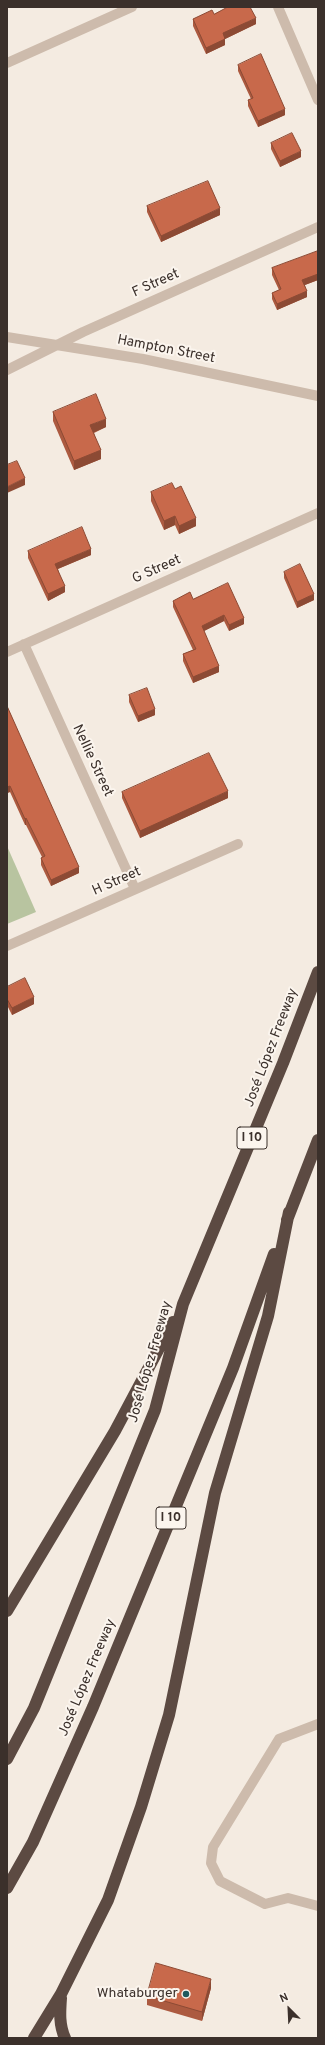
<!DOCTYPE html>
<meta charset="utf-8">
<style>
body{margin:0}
#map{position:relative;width:325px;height:2045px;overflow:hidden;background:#f4ebe1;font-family:Overpass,sans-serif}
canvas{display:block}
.frame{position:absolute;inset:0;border:8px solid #3b302b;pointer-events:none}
.north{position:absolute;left:269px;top:1989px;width:40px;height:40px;-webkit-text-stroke:3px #fbf5ee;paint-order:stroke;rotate:336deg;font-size:11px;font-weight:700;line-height:16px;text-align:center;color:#3b302b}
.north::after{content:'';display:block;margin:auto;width:14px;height:18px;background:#3b302b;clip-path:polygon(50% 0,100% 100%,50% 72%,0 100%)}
</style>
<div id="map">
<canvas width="325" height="2045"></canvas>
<div class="frame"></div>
<div class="north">N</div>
</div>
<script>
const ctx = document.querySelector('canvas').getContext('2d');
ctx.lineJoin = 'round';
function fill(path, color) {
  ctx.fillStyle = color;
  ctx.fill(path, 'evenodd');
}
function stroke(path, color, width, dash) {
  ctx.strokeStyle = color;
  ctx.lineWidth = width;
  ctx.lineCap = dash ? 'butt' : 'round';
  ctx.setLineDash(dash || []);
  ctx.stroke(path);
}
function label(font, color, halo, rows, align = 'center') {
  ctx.font = font + ' Overpass,sans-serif';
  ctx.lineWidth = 4;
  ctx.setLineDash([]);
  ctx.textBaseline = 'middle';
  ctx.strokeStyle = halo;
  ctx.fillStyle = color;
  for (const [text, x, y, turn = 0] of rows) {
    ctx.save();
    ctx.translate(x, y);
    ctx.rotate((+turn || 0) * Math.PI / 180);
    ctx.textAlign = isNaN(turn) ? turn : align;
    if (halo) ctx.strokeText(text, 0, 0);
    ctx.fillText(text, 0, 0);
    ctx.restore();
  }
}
fill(new Path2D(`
 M7 846 36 912 7 924Z`), '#b8c4a0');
stroke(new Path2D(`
 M278 7 318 100
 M7 63 132 7
 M7 337 143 359 318 396
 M7 370 83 332 318 227
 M24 644 135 889
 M7 652 318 513
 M7 946 238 844
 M318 1724 279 1739 213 1847 211 1863 220 1881 265 1904 288 1898 318 1906`), '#cdbbac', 10);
stroke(new Path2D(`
 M287 1220 318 1140
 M7 1611 115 1431 173 1322
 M7 1759 34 1708 155 1410 183 1304 283 1063 318 972
 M7 1888 33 1842 93 1707 233 1368 274 1254
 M61 1998C60 2012 59 2025 65 2038
 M34 2038 61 1994 108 1900 141 1807 169 1715 215 1493 268 1316 289 1212`), '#5c4a42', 12);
fill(new Path2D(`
 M214 14 256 24 225 39V45L206 54 193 26V19Z
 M238 65 285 115 258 127 248 106V100L251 99 238 71Z
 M271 143 301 157 280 167 271 149Z
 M147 206 220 215 161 242 147 212Z
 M318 251V280L305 285 307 297 277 310 272 299V293L279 290 272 275V268Z
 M53 412 106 427 94 433 101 459 74 470 53 421Z
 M175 489 196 526 179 534 175 525 164 530 151 501V492Z
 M28 551 91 555 58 569 65 592 48 601 28 558Z
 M284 572 314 600 297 608 284 578Z
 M193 599 244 624 229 631 224 621 204 631 219 672 193 683 183 661V654L193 650 173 607V601Z
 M129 695 155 715 138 722 129 702Z
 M7 706 79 873 51 886 41 865V858L42 857 26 825H25L10 792 7 793Z
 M122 792 228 798 140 838 122 798Z
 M7 987 34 1004 12 1015 7 1005Z
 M211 1988 202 2021 147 2005V1996Z`), '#ac5a40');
fill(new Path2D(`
 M256 18V24L225 39V45L206 54V48L223 33Z
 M285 109V115L258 127V121Z
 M301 151V157L280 167V161Z
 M220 208V215L161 242V236Z
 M318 274V280L302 286V280Z
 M307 291V297L277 310V304Z
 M106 419V427L90 434V425Z
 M101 450V459L74 470V461Z
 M25 478V485L7 493V487Z
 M175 516V525L164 530V521Z
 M196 518V526L179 534V526Z
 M91 549V555L55 570V564Z
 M65 586V592L48 601V594Z
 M314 594V600L297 608V602Z
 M224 615V621L202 632V626Z
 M244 618V624L229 631V625Z
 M219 666V672L193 683V677Z
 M155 709V715L138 722V716Z
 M10 786V792L7 793V787Z
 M228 791V798L140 838V831Z
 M26 818V825H25V819Z
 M79 867V873L51 886V880Z
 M34 997V1004L12 1015V1008Z
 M211 1979V1988L202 2021V2012Z`), '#8c4a34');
const building = new Path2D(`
 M228 7H250L256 18 223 33 225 39 206 48 193 19 212 10 214 14Z
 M261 54 285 109 258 121 248 100 253 98 238 65Z
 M292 133 301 151 280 161 271 143Z
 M208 181 220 208 161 236 147 206Z
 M318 251V274L302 280 307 291 277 304 272 293 281 289 272 268Z
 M96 394 106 419 90 425 101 450 74 461 53 412Z
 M17 461 25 478 7 487V465Z
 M172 483 175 489 181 486 196 518 179 526 175 516 164 521 151 492Z
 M82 527 91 549 55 564 65 586 48 594 28 551Z
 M300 564 314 594 297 602 284 572Z
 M228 583 244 618 229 625 224 615 202 626 219 666 193 677 183 654 196 649 173 601 190 592 193 599Z
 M147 688 155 709 138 716 129 695Z
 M7 706 79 867 51 880 41 858 45 856 26 818 25 819 10 786 7 787Z
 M209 753 228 791 140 831 122 792Z
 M25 978 34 997 12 1008 7 999V987Z
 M156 1963 211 1979 202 2012 147 1996Z`);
fill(building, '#c8694b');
stroke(building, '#8c4a34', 1);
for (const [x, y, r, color] of [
 [186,1994,4,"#1f5a5e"]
]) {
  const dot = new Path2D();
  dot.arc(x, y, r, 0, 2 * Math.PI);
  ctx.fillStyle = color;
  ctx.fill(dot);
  stroke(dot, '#fbf5ee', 1.5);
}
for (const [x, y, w] of [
 [252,1138,30],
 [171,1518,30]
]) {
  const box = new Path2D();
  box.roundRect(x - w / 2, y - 11, w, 22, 3);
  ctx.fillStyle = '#fbf5ee';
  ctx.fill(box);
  stroke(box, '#3b302b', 1);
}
label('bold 13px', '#3b302b', null, [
 ["I 10",252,1138],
 ["I 10",171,1518]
]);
label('14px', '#3b302b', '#fbf5ee', [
 ["F Street",156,284,-24],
 ["Hampton Street",166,350,11],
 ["G Street",157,570,-24],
 ["Nellie Street",92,761,65],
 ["H Street",117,882,-24],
 ["José López Freeway",272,1048,-69],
 ["José López Freeway",151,1362,-74],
 ["José López Freeway",88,1678,-67]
]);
label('14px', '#3b302b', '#fbf5ee', [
 ["Whataburger",178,1994]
], 'right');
</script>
